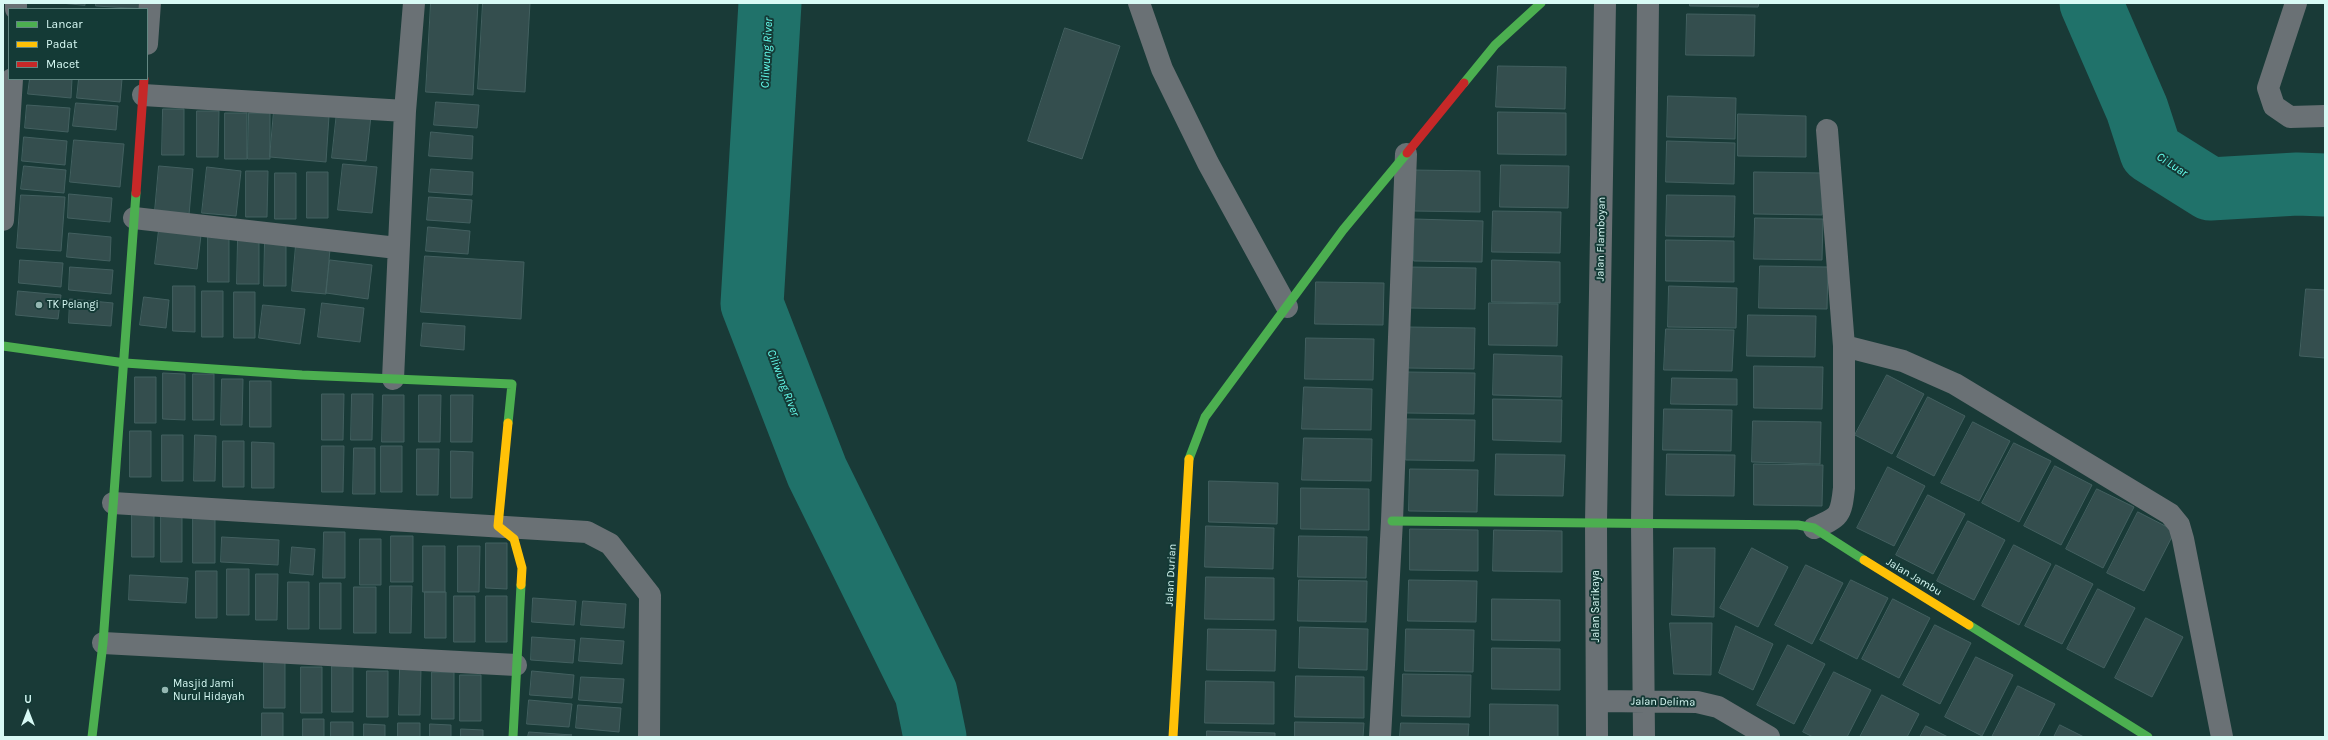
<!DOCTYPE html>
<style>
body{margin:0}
#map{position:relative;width:2328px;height:740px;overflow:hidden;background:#193a37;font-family:Karla,sans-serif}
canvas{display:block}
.frame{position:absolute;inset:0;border:4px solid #d8faf5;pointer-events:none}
.legend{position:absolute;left:8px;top:8px;width:140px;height:72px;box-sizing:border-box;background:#143a36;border:1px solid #628782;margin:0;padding:5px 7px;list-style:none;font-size:12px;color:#d8faf5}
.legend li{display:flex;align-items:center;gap:8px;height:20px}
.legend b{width:20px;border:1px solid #628782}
.north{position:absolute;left:8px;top:692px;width:40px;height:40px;-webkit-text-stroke:3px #143a36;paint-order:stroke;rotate:0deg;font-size:11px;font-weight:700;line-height:16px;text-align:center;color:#d8faf5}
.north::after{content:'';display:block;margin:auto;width:14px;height:18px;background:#d8faf5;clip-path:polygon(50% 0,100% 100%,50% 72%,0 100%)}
</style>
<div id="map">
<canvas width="2328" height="740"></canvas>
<div class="frame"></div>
<ul class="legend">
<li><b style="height:5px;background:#4caf50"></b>Lancar</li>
<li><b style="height:5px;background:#ffc107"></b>Padat</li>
<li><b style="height:5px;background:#c62828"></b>Macet</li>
</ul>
<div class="north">U</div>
</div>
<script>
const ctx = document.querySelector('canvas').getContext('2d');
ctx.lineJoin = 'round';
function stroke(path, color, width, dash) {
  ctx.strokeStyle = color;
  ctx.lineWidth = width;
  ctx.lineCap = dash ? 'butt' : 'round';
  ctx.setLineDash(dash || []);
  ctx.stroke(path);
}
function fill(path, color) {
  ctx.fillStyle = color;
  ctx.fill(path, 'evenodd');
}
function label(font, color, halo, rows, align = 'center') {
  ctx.font = font + ' Karla,sans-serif';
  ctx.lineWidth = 4;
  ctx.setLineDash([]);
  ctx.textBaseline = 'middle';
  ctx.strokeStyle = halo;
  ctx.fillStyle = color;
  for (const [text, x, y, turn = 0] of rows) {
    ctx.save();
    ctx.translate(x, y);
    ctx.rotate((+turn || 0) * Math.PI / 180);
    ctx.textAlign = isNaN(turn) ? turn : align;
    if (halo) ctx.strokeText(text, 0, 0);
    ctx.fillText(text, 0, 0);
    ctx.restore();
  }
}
stroke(new Path2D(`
 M770 3 752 304 817 472 926 693 935 737
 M2091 3 2137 109 2151 152 2210 189 2297 184 2325 185`), '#20726a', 63);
const building = new Path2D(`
 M61 3H85V5Z
 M96 3H146V9L96 6Z
 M431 3H478L473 95 426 92Z
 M483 3H530L525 92 478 89Z
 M1690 3H1759L1758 7 1690 6Z
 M1687 14 1755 15 1754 56 1686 55Z
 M1065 28 1120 46 1082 159 1028 141Z
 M1498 66 1566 67 1565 109 1496 107Z
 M30 79H72L71 98 28 94Z
 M79 79H122L120 102 77 98Z
 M1668 96 1736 98 1735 139 1667 137Z
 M436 102 479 105 477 128 434 125Z
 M76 103 118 106 116 130 73 126Z
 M27 105 70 108 68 132 25 128Z
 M163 109H184V155H162Z
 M197 111H219L218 157H197Z
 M274 111 329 116 326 162 270 157Z
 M337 112 371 116 366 161 332 158Z
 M1498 112 1566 113V155L1498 154Z
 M225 113H247V159H225Z
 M249 113H270V159H248Z
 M1738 114 1806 116V157L1738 156Z
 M431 132 473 136 472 159 429 156Z
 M24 137 67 141 65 165 22 161Z
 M74 140 124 144 120 187 70 182Z
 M1667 141 1735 143 1734 184 1666 182Z
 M343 164 377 167 372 213 338 210Z
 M1501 165 1569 166 1568 208 1500 207Z
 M24 166 66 170 64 193 21 189Z
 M159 166 193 169 189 215 155 211Z
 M207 167 241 171 236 216 202 213Z
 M431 169 473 172 472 195 429 192Z
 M1412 170 1480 171V212L1412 211Z
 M246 171H268L267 217H246Z
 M307 172H328V218H307Z
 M1754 172 1823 173 1822 215 1754 214Z
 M275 173H296V219H275Z
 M69 194 112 198 110 222 68 218Z
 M21 195 65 197 61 251 17 248Z
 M1667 195 1735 196 1734 237 1666 236Z
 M429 197 472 200 470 223 427 220Z
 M1493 211 1561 212 1560 253 1492 252Z
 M1755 218 1823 219 1822 260 1754 259Z
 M1414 219 1483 221 1482 262 1414 261Z
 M428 227 470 231 468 254 426 251Z
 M159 230 201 235 197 269 155 264Z
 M69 233 111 237 110 261 67 257Z
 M208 236H229V282H208Z
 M238 238H259V284H237Z
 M265 240H286V286H264Z
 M1666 240 1734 241V282L1666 281Z
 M296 245 330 249 326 294 292 291Z
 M425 256 524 262 521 319 421 312Z
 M20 260 63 263 61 287 19 283Z
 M330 260 372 265 368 299 326 293Z
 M1492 260 1560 262V303L1492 302Z
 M1760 266 1828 267 1827 309 1759 308Z
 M70 267 113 270 111 294 69 290Z
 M1407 267 1476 268 1475 309 1407 308Z
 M1316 282 1384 283 1383 325 1315 324Z
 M173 286H195V332L173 331Z
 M1669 286 1737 288 1736 328 1668 327Z
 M2306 289 2325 290V358L2300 356Z
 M18 291 61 295 58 319 16 315Z
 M202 291H223V337H202Z
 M234 292H255V338H234Z
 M144 297 169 300 166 328 140 325Z
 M70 299 113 303 111 326 69 323Z
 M322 303 364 308 360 342 318 337Z
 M1489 303 1558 304 1557 346 1489 345Z
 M263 305 305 309 300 344 259 338Z
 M1748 315 1816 316 1815 357 1747 356Z
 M423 323 465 326 464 350 421 346Z
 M1407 327 1475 328 1474 369 1406 368Z
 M1666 329 1734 330 1732 371 1664 370Z
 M1306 338 1374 339 1373 380 1305 379Z
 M1494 354 1562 356 1561 397 1493 395Z
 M1754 366 1823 367 1822 409 1754 408Z
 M1407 372 1475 373 1474 414 1406 413Z
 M163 373 185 374V420L163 419Z
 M193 374H214V420H193Z
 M1887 375 1924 394 1892 454 1855 435Z
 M135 377H156V423H135Z
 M1672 378 1737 379V405L1671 404Z
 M222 379H243L242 425H221Z
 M250 381H271V427H250Z
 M1304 387 1372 389 1371 430 1302 429Z
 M322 394H344L343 440H322Z
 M352 394H373L372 440H351Z
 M383 395H404V442H382Z
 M419 395H441L440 442H419Z
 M451 395H473L472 442H451Z
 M1928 397 1965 416 1934 476 1897 457Z
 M1493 399 1562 400 1561 442 1493 440Z
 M1664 409 1732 410 1731 451 1663 450Z
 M1407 419 1475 420 1474 461 1406 460Z
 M1753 421 1821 422 1820 464 1752 462Z
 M1973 422 2010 441 1979 501 1941 483Z
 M130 431H151V477H130Z
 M162 435H183V481H162Z
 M195 435 216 436 215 481H194Z
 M1304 438 1372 439 1371 481 1302 480Z
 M223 441H244V487H223Z
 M252 442 274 443V488H252Z
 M2014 443 2051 461 2019 522 1982 503Z
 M322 446H344L343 492H322Z
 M381 446H402V492H381Z
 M354 448H375V494H353Z
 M417 449H439L438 495H417Z
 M451 451 473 452 472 498H451Z
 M1496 454 1565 455 1563 496 1495 495Z
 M1667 454 1735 455 1734 496 1666 495Z
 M1754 464 1823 465 1822 506 1754 505Z
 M2055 466 2092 485 2061 545 2024 526Z
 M1888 467 1925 486 1894 546 1857 528Z
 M1410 469 1478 470 1477 512 1409 511Z
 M1209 481 1278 483 1277 524 1209 522Z
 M1301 488 1369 489V530L1301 529Z
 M2097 489 2134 507 2103 568 2066 549Z
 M1928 495 1965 514 1933 574 1896 555Z
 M132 511H154V557H132Z
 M2138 512 2175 531 2144 591 2107 573Z
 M161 515H182V562H161Z
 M193 517H215V563H193Z
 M1968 521 2005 540 1974 600 1937 581Z
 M1206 526 1274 528 1273 569 1205 567Z
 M1410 529 1478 530V571L1410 570Z
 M1494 530 1562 531V572L1493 571Z
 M324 532H345V578H323Z
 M391 536H413V582H391Z
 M1299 536 1367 537 1366 578 1298 577Z
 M222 537 279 540 278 565 221 562Z
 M360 539H381V585H360Z
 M486 543H507V589L486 588Z
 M2014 545 2051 564 2019 625 1982 606Z
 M423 546H445V592H423Z
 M458 546H480L479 592H458Z
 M292 547 315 549 313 575 290 573Z
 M1674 548H1715L1714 617 1672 615Z
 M1752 548 1788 567 1758 627 1720 608Z
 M1806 565 1843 583 1812 644 1775 625Z
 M2056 565 2093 584 2062 644 2025 626Z
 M227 569H249V615H227Z
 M196 571H217V618H196Z
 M256 574H278L277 620H256Z
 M130 575 188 578 186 603 129 600Z
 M1206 577 1274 578V620L1205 619Z
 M1299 580 1367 581 1366 622 1298 621Z
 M1409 580 1477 581 1476 622 1408 621Z
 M1851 580 1888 598 1857 659 1820 640Z
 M288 582H309V629H288Z
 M320 583H341V629H320Z
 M390 586H412L411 633H390Z
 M354 587H376V633H354Z
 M2098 589 2135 608 2104 668 2067 649Z
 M425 592H446V638H425Z
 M454 596H475V642H454Z
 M486 596H507V642H486Z
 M533 598 576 601 574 625 532 622Z
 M1492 599 1560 600V641L1492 640Z
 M1893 599 1930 618 1899 678 1862 659Z
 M583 601 626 604 624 628 581 625Z
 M2146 618 2183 637 2152 697 2115 678Z
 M1670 623H1712L1711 675 1674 674Z
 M1935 625 1971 643 1940 704 1903 685Z
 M1736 626 1773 644 1753 690 1719 673Z
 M1300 627 1368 629 1367 670 1299 668Z
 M1208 629 1276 630 1275 671 1207 670Z
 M1406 629 1474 630 1473 672 1405 671Z
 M532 637 575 640 573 663 531 660Z
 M581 638 624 641 622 664 579 661Z
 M1788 645 1825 664 1794 724 1757 705Z
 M1492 648 1560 649V690L1492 689Z
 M1976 657 2013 675 1982 736 1945 717Z
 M264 662H285V708H264Z
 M332 666H353V712H332Z
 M301 667H322V713H301Z
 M400 668H421L420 715H399Z
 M367 671H388V717H367Z
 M532 671 574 675 572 698 530 695Z
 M432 672H454V719H432Z
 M1834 672 1871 690 1847 737H1813L1803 732Z
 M1403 674 1471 675 1470 717 1402 716Z
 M460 675H481V721H460Z
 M1296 676 1364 677V718L1295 717Z
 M581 677 624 679 622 703 579 700Z
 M1206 681 1274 682V724L1205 723Z
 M2018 686 2055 704 2038 737H1992Z
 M1882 695 1919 714 1907 737H1860Z
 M529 700 572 704 569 727 527 724Z
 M1490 704 1558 705V737H1490Z
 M578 705 621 708 619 732 576 728Z
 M262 713H283V737H262Z
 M303 719H324V737H303Z
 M331 722H353V737H331Z
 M1295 722 1364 723 1363 737H1295Z
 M398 723H420V737H398Z
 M1401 723 1469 724 1468 737H1400Z
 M364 724 385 725V737H364Z
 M430 724 451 725V737H430Z
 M2060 725 2084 737H2054Z
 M1926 726 1948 737H1920Z
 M461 729 483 730V737H461Z
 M1207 731 1275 733V737H1207Z
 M529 732 572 735 528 737Z`);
fill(building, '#344e4e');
stroke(building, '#436060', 1);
stroke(new Path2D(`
 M1139 3 1162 69 1208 163 1287 307
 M2296 3 2268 88 2274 106 2290 117 2325 116
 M16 9V3
 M147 44 150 3
 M143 95 405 111
 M134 218 397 248
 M3 220 12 79
 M1844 346 1903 361 1955 384 2170 514 2179 525 2183 539 2222 737
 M393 379 405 111 414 3
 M113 503 587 532 610 544 650 595 649 737
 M1814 528C1840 517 1841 516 1844 488V346L1827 130
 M103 643 516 665
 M1597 701 1697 702 1718 707 1769 737
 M1380 737 1392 521 1406 154
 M1597 737 1596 522 1605 3
 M1644 737 1642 523 1648 3`), '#6a7175', 22);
stroke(new Path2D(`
 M1464 83 1495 45 1541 3
 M3 346 125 363 302 375 512 384 508 423
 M1189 459 1205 417 1343 230 1407 153
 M1392 521 1798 525 1814 528 1864 560
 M1969 625 2148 737
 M92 737 103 643 136 193
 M513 737 521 585`), '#4caf50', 9);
stroke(new Path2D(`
 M508 423 498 526 514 539 522 568 521 585
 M1864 560 1969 625
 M1173 737 1189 459`), '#ffc107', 9);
stroke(new Path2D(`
 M1407 153 1464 83
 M136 193 144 79`), '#c62828', 9);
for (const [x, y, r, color] of [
 [39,305,4,"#95b7b2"],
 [165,690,4,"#95b7b2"]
]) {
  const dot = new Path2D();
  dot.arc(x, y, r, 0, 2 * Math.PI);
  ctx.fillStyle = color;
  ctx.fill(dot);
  stroke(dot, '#143a36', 1.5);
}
label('11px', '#d8faf5', '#143a36', [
 ["Jalan Flamboyan",1601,239,-89],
 ["Jalan Durian",1171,575,-87],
 ["Jalan Jambu",1914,577,31],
 ["Jalan Sarikaya",1596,606,-90],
 ["Jalan Delima",1663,702,1]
]);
label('11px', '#d8faf5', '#143a36', [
 ["TK Pelangi",47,305],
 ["Masjid Jami",173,684],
 ["Nurul Hidayah",173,697]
], 'left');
label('italic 12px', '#64fcec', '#143a36', [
 ["Ciliwung River",767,53,-87],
 ["Ci Luar",2172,165,33],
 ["Ciliwung River",783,383,69]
]);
</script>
